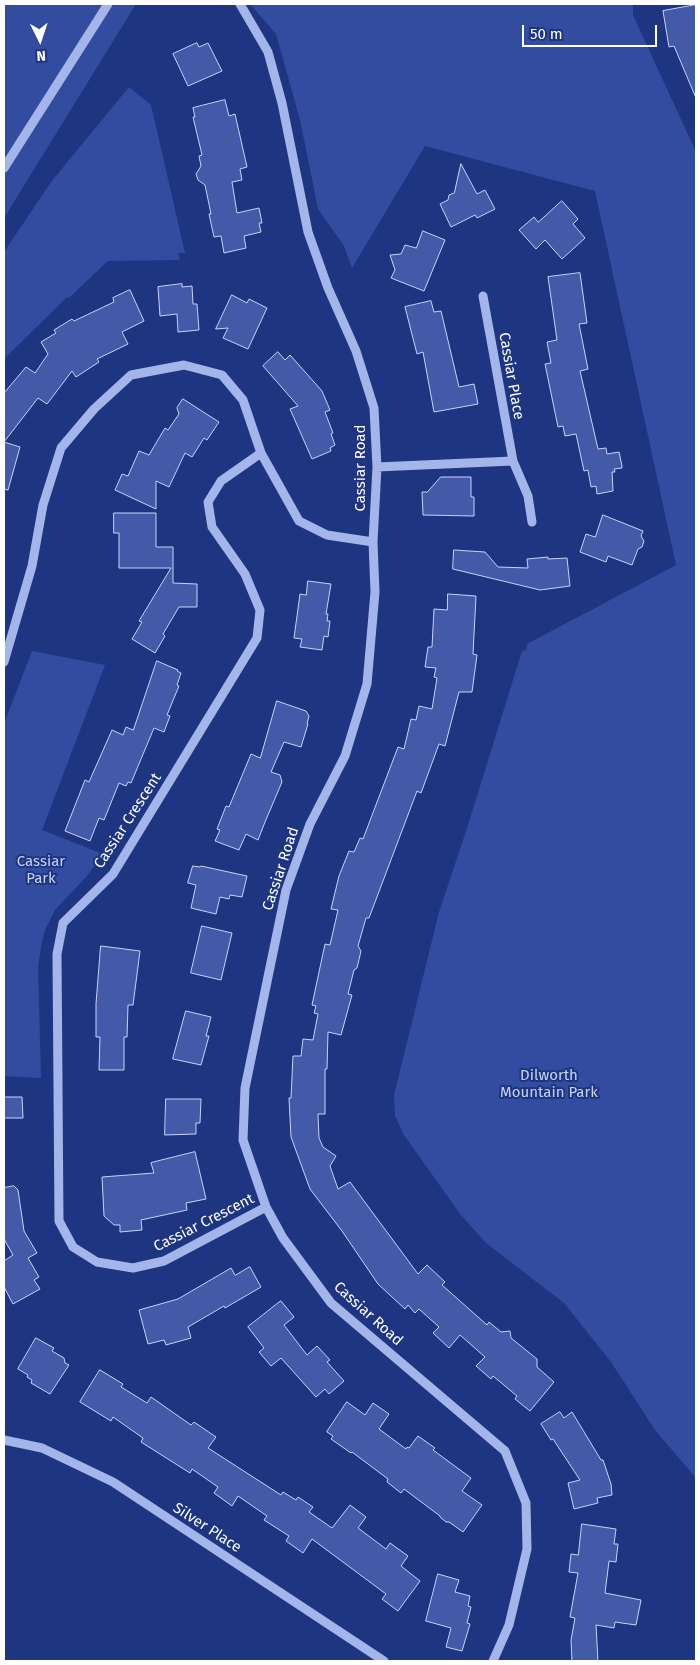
<!DOCTYPE html>
<style>
body{margin:0}
#map{position:relative;width:700px;height:1665px;overflow:hidden;background:#1e3582;font-family:"Fira Sans",sans-serif}
canvas{display:block}
.frame{position:absolute;inset:0;border:5px solid #fff;pointer-events:none}
.north{position:absolute;left:15px;top:15px;width:50px;height:50px;-webkit-text-stroke:4px #1e3582;paint-order:stroke;rotate:176deg;font-size:14px;font-weight:700;line-height:20px;text-align:center;color:#fff}
.north::after{content:'';display:block;margin:auto;width:18px;height:22px;background:#fff;clip-path:polygon(50% 0,100% 100%,50% 72%,0 100%)}
.scale{position:absolute;left:522px;top:25px;width:135px;height:22px;box-sizing:border-box;border:2px solid #fff;border-top:0;padding-left:6px;font-size:15px;line-height:18px;white-space:nowrap;color:#fff;-webkit-text-stroke:4px #1e3582;paint-order:stroke}
</style>
<div id="map">
<canvas width="700" height="1665"></canvas>
<div class="frame"></div>
<div class="north">N</div>
<div class="scale">50 m</div>
</div>
<script>
const ctx = document.querySelector('canvas').getContext('2d');
ctx.lineJoin = 'round';
function fill(path, color) {
  ctx.fillStyle = color;
  ctx.fill(path, 'evenodd');
}
function stroke(path, color, width, dash) {
  ctx.strokeStyle = color;
  ctx.lineWidth = width;
  ctx.lineCap = dash ? 'butt' : 'round';
  ctx.setLineDash(dash || []);
  ctx.stroke(path);
}
function label(font, color, halo, rows, align = 'center') {
  ctx.font = font + ' "Fira Sans",sans-serif';
  ctx.lineWidth = 4;
  ctx.setLineDash([]);
  ctx.textBaseline = 'middle';
  ctx.strokeStyle = halo;
  ctx.fillStyle = color;
  for (const [text, x, y, turn = 0] of rows) {
    ctx.save();
    ctx.translate(x, y);
    ctx.rotate((+turn || 0) * Math.PI / 180);
    ctx.textAlign = isNaN(turn) ? turn : align;
    if (halo) ctx.strokeText(text, 0, 0);
    ctx.fillText(text, 0, 0);
    ctx.restore();
  }
}
fill(new Path2D(`
 M4 4H136L4 218Z
 M250 4H633V15L696 152V1478L655 1430 611 1362 564 1303 486 1243 460 1214 404 1135 395 1116 394 1095 439 912 468 825 522 651 526 650 527 644 676 565 595 191 425 146 352 268 344 246 318 209 300 120 276 34Z
 M129 87 151 105 185 253H178L180 260 108 261 70 297 66 298 4 359V252L51 182Z
 M32 651 105 665 42 830 103 854 87 876 55 910 45 930 42 942 38 967 41 1078 4 1076V724Z`), '#324ca0');
const building = new Path2D(`
 M696 5V98L674 46 669 47 663 11Z
 M197 43 199 47 208 43 222 71 188 86 173 54Z
 M225 100 229 116 235 114 247 167 240 169 242 180 232 182 237 213 259 208 262 223H259L261 232 244 236 246 248 224 253 221 236 214 237 209 214H211L205 185 198 180 196 174 201 166 199 156 202 155 193 117H195L193 108Z
 M461 164 477 194 485 190 495 209 477 218 475 215 451 227 440 204 448 200 449 195 454 193Z
 M562 201 578 219 573 224 585 238 562 259 545 240 536 249 519 230 534 217 538 222Z
 M423 231 445 240 424 291 391 278 395 270 390 255 401 254 405 245 416 248Z
 M580 273 587 323 579 324 588 369 580 371 598 449 606 448 607 454 619 452 622 466V468L614 469 615 472H612L613 491 597 494 596 486 591 487 588 470 584 471 576 434 565 436 563 426 558 427 545 364 551 363 547 342 557 340 548 277Z
 M182 284V287L192 286 193 304H197L199 330 178 332 177 314 160 316 158 287Z
 M130 290 144 321 122 332 128 344 97 359 99 362 76 377 72 371 47 404 38 398 4 442 20 447 8 490 4 489V393L26 367 35 373 48 354 41 342 56 333 54 330 72 319 74 321 114 302 113 298Z
 M232 295 247 303 249 299 267 308 248 349 223 338 228 328 216 329Z
 M431 301 434 312 441 311 459 387 474 384 478 404 434 412 423 352 417 354 405 307Z
 M278 352 285 360 290 355 322 391 330 410 325 412 333 433 331 434 335 445 330 448 331 451 312 459 290 409 298 406 263 366Z
 M183 399 219 422 207 440 204 438 192 457 185 453 169 487 156 481V509L115 490 122 474 128 476 139 451 149 455 165 428 168 430 179 414 177 408Z
 M441 477H471V497H474V516L423 515 422 492H427Z
 M114 513H156V547H173V583L197 584V607H179L163 634 165 636 155 653 132 639 142 622 139 621 171 568H119V533H114Z
 M603 515 643 531 641 536 644 541 642 547 638 549 632 565 608 556 606 562 580 552 586 534 595 537Z
 M454 550 485 552 498 567 528 568 527 559 548 557V559L567 558 570 586 540 590 453 569Z
 M308 581 331 584 326 614H328L327 621H330L328 637 324 636 322 650 300 647 302 639 294 638 300 594 306 595Z
 M448 594 476 596 473 654 477 655 472 692H459L445 746 439 744 421 793 417 791 369 918H366L358 946 361 951 357 968 354 970 348 994 352 995 341 1035 328 1032 327 1069H325V1114H318L319 1138 323 1147 336 1156 330 1166 338 1189 350 1182 418 1274 427 1265 445 1282 442 1285 487 1325 489 1322 501 1332 510 1331 511 1338 537 1359V1367L554 1382 530 1411 515 1399 517 1396 493 1376 491 1379 476 1366 485 1357 460 1335 449 1348 433 1333 439 1327 419 1309 415 1313 408 1305 405 1309 378 1284 342 1231 310 1189 291 1137 289 1098H291L293 1056H301L303 1039 313 1040 318 1014 314 1013 316 1006 312 1005 325 944 330 945 338 910 331 909 339 876 349 851 354 852 360 838 363 839 398 747 404 749 411 719 416 720 419 706 432 709 437 678 434 677 436 668 425 667 428 647H432L434 609 447 610Z
 M157 661 178 670 177 671 181 673 177 685 179 686 167 715 170 716 164 732 154 728 131 783 128 782 126 786 119 783 104 820 99 818 90 841 65 831 85 780 89 782 112 730 123 735 126 727 133 730Z
 M277 701 306 711 309 716 307 724H308L301 747 284 742 271 772 280 775 282 782 265 822 258 840 246 834 239 850 215 841 220 830 217 829 226 806 229 807 251 754 260 758Z
 M193 866 200 867 201 866 247 876 242 897 230 895 229 899 220 897 216 914 191 908 196 885 188 883Z
 M202 926 232 933 221 980 191 973Z
 M101 946 140 951 133 1005H128L127 1037H124V1070H99L100 1037H96V1004Z
 M186 1011 211 1017 206 1036H209L201 1065 173 1059Z
 M4 1097H22L23 1118H4Z
 M166 1099H201L200 1123H196V1134L165 1135Z
 M195 1152 206 1199 186 1203 187 1210 141 1220 142 1230 120 1232V1225H114L104 1216 102 1177 154 1173 151 1163Z
 M14 1186 18 1190 24 1231 37 1253 28 1258 39 1277 34 1280 40 1289 13 1304 4 1287V1261L13 1255 4 1239V1188Z
 M250 1267 261 1287 225 1308 224 1306 188 1327 191 1338 166 1345 164 1340 148 1344 139 1310 178 1299 231 1268 235 1275Z
 M281 1301 294 1317 284 1325 307 1355 317 1346 330 1360 327 1362 344 1381 329 1394 325 1389 316 1397 281 1358 271 1366 259 1352 264 1348 248 1327Z
 M36 1338 54 1348 52 1351 64 1358 65 1363 69 1365 50 1394 31 1383 32 1380 27 1377 28 1375 18 1369Z
 M100 1370 123 1384 121 1387 147 1403 151 1397 191 1425 194 1422 216 1437 208 1448 281 1495 283 1492 296 1500 298 1497 313 1507 309 1512 332 1528 350 1505 366 1517 358 1528 386 1549 390 1543 408 1556 401 1566 420 1581 398 1611 382 1599 386 1594 312 1539 303 1553 286 1541 289 1536 264 1520 267 1516 238 1496 232 1506 214 1493 218 1487 192 1469 190 1473 141 1442 143 1438 113 1417 111 1421 80 1402Z
 M347 1402 365 1415 373 1403 389 1414 379 1429 406 1449 407 1447 409 1448 418 1436 435 1448 433 1450 471 1478 462 1491 482 1505 463 1532 449 1522H446L440 1517V1516L404 1489 401 1493 387 1482 388 1479 352 1452 351 1453 331 1439 333 1436 327 1432Z
 M560 1412 564 1418 572 1412 601 1460H603L611 1484 612 1495 597 1498 598 1503 574 1509 568 1483 580 1480 553 1439 551 1440 541 1424Z
 M582 1524 616 1529 614 1544H618L616 1562 609 1561 605 1593 641 1600 636 1625 615 1622 614 1628 596 1625 598 1661H572L571 1640 575 1618 570 1617 578 1573 569 1572 571 1554 578 1555Z
 M438 1574 459 1580 455 1592 470 1596 468 1606 471 1607 467 1623 470 1624 462 1651 446 1647 451 1628 426 1621Z`);
fill(building, '#435aa9');
stroke(building, '#c8d4f7', 1);
stroke(new Path2D(`
 M240 4 268 52 282 103 308 232 328 288 356 351 374 408 377 467 373 542 375 592 367 684 345 756 310 824 286 890 245 1088 243 1140 266 1207 283 1238 331 1303 505 1451 526 1503 527 1549 509 1625 493 1661
 M4 168 108 4
 M513 461 528 496 532 522
 M377 467 513 461 483 296
 M4 662 32 566 43 505 61 448 94 409 131 375 184 365 222 375 243 400 261 453
 M266 1207 164 1261 133 1268 97 1262 73 1247 59 1221 57 954 63 923 113 874 257 638 260 610 245 574 212 527 208 502 221 481 261 453 299 521 327 535 373 542
 M4 1440 42 1448 113 1482 384 1661`), '#a4b5e9', 9);
label('15px', '#fff', '#1e3582', [
 ["Cassiar Place",511,376,80],
 ["Cassiar Road",361,468,-90],
 ["Cassiar Crescent",128,821,-57],
 ["Cassiar Road",281,869,-72],
 ["Cassiar Crescent",204,1223,-27],
 ["Cassiar Road",368,1314,42],
 ["Silver Place",207,1528,33]
]);
label('15px', '#c8d4f7', '#1e3582', [
 ["Cassiar",41,862],
 ["Park",41,879],
 ["Dilworth",549,1076],
 ["Mountain Park",549,1093]
]);
</script>
